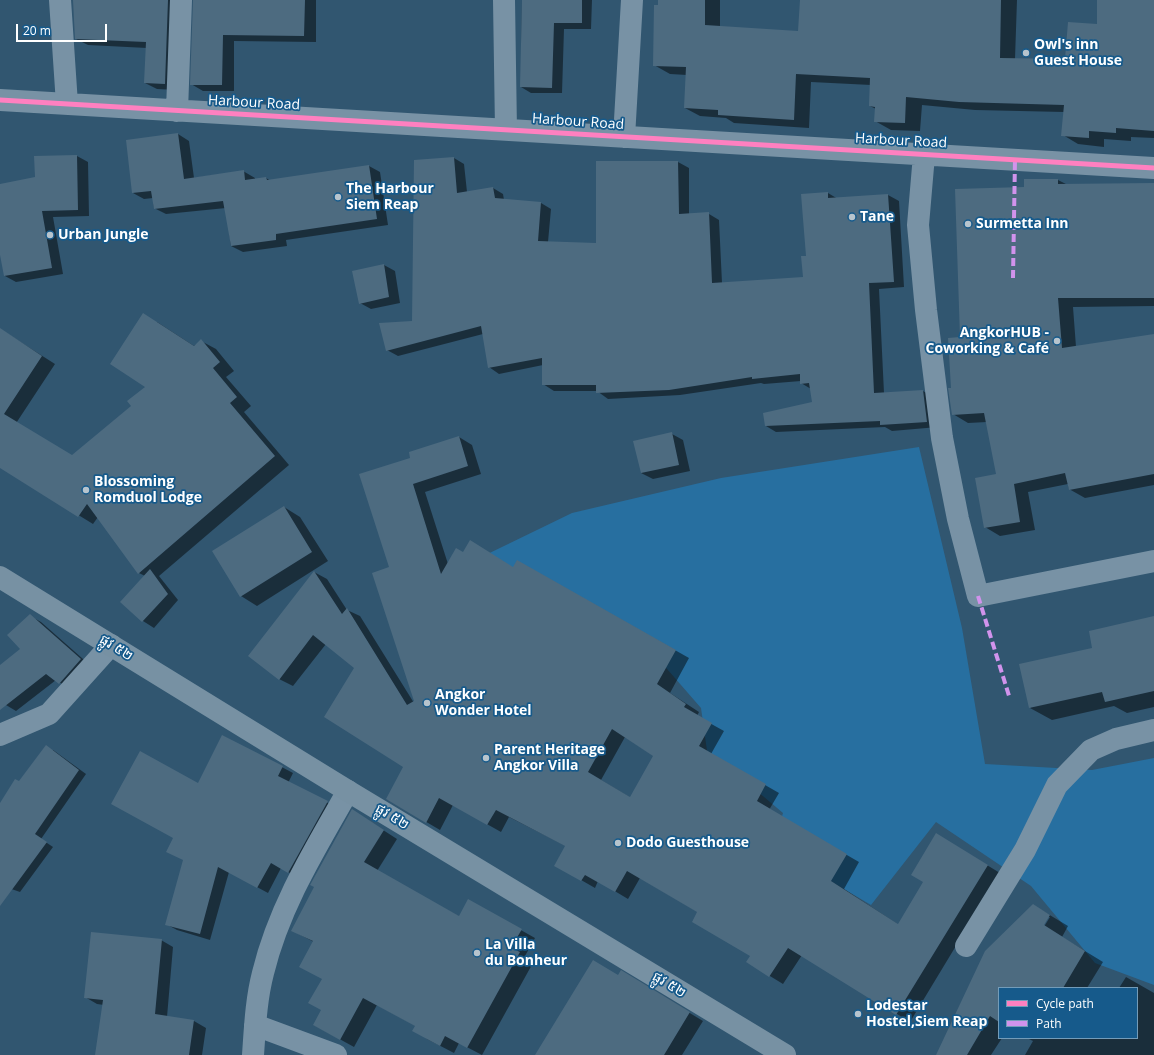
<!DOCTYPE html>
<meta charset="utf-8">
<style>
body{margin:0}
#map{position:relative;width:1154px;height:1055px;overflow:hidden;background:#315670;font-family:"Open Sans",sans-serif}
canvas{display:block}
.legend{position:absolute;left:998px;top:987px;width:140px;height:52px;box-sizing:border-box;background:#165a8b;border:1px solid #739cb9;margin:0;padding:5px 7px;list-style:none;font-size:12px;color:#fff}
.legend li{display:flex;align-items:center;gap:8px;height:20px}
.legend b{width:20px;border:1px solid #739cb9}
.scale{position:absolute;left:16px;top:24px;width:91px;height:18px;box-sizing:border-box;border:2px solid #fff;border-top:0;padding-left:5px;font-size:12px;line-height:14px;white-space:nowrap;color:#fff;-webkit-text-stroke:3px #165a8b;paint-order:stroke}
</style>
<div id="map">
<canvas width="1154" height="1055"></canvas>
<ul class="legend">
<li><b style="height:5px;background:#ff80c0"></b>Cycle path</li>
<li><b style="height:5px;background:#d193ec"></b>Path</li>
</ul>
<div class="scale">20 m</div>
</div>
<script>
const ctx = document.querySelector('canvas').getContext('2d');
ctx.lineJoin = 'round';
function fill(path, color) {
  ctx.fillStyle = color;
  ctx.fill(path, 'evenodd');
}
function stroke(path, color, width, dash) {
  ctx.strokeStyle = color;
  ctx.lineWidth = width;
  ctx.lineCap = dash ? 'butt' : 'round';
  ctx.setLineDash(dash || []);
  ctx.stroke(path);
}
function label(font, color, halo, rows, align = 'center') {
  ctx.font = font + ' "Open Sans","Noto Sans Khmer",sans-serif';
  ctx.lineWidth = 3.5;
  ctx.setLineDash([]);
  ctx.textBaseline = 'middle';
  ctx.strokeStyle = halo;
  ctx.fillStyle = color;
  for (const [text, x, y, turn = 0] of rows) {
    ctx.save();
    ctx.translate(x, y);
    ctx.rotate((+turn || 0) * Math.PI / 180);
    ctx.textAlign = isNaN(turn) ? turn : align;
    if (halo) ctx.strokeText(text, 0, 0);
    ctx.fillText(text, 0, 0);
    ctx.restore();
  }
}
fill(new Path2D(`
 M919 447 962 628 985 764 1092 770 1154 758V985L1095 963 1031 886 936 822 871 905 773 847 783 813 738 775 710 772 701 708 654 654 469 563 572 513 721 478Z`), '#276fa0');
fill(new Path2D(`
 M74 0H182L177 90 157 89 145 83 147 48 88 45 76 39Z
 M194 0H316V42L234 41V91H203L191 84Z
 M522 0H592L591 29H564L562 93H531L521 87Z
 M659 0H720V27L799 32 801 0H1017L1015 59 1066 60 1098 25V0H1154V138L1131 137V141L1104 139V147L1078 144 1063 135 1064 112 975 110 922 105 920 131 891 130 875 121 876 109 870 106 871 85 811 82 809 128 734 123 726 118 700 116 685 108 687 75 670 74 654 65Z
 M178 134 189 141 194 178 243 171 255 178V180L266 178 271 181 369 166 380 172 388 225 286 240 287 246 243 252 231 246 226 208 166 214 154 208 153 198 144 199 133 193Z
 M77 156 88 162 89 216 53 217 63 274 16 282 5 276 0 250V185L36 178Z
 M454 158 464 164 467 192 493 188 503 194 504 200 541 203 551 209 548 242 597 244V162H678L689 168V214H709L719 220 722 283 804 278 807 257 828 193 838 199 888 195 899 201 904 287 879 289 884 393 923 391 934 397 938 427 892 431 885 427 776 432 766 426 813 403 811 389 801 383V381L764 384 761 383 680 395 608 399 597 391H554L543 384V365L499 374 489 367 483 334 398 356 387 350 413 322Z
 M1025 180H1058L1068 185 1154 184V306L1073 307 1076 347 1154 335V485L1085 498 1069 489 1068 484 1028 492 1035 530 1000 536 985 527 997 475 987 422 968 423 953 414 952 389 961 338 1025 188Z
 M384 265 395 271 400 303 371 309 360 303Z
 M157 322 194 346 201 341 216 349 234 371 226 377 251 406 244 412 289 465 159 576 178 600 154 628 143 621 122 602 145 576 139 573 98 517 93 524 10 473 72 456 132 406 146 386Z
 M0 329 55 364 7 437 0 433Z
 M672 434 683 440 690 471 653 479 641 473Z
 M459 437 472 445 481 474 425 492 448 564 463 553 514 568 517 561 689 658 670 693 699 712 697 716 724 731 711 754 779 793 769 810 859 862 844 889 899 925 949 842 1000 873 910 1022 802 955 783 984 747 962 752 955 698 912 640 878 628 899 598 881 595 888 555 865 566 846 509 817 501 832 453 805 440 830 387 799 405 767 355 668 326 644 293 686 279 679 314 572 327 579 347 610 360 616 414 703 416 702 390 568 412 458ZM625 737 654 756 631 798 601 780Z
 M284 507 300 517 328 561 257 606 241 596Z
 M30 616 41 622 91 666 70 689 56 680 16 711 6 705 0 697V666L22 649Z
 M1154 617V707L1127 713 1114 706 1052 720 1030 708 1093 649Z
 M223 736 293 773 288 783 338 808 299 878 281 868 268 893 229 872 210 940 177 930 166 924 184 860 199 784Z
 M53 750 86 774 41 839 53 847 20 892 0 885V816Z
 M366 819 397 839 377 871 460 917 469 901 535 938 525 956 534 961 482 1055 459 1043 454 1053 427 1039 416 1026 377 1005 354 1047 314 1025 322 1010 323 979 314 942 293 931Z
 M1033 905 1068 926 1062 937 1103 962 1087 988H999V1038H1002L991 1055H937ZM1048 917H1050L1042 930 1041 929Z
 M161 940 173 947 167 1017 194 1021 206 1028 202 1055H96L104 1005 97 1004 85 997Z
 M618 976 635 980 703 1021 682 1055H537Z
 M1126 977 1154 993V1055H1025L1033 1041 1027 1038H1137V988H1119Z`), '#0007');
fill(new Path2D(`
 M73 0H168L165 84 144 83 146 42 75 39Z
 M193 0H305L304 36 223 35 222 85H190Z
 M522 0H582V23H554L552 88 520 87Z
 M658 0H705V25L798 31 800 0H1001L1000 58 1065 59 1068 22 1097 24V0H1154V131L1116 128V133L1089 131V138L1061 136 1064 105 959 102 906 97 905 123 874 122 875 107 869 106 870 78 796 74 794 120 718 115V110L684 108 686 67 653 66 654 5H658Z
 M178 133 184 179 244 170 245 180 266 177 267 180 369 165 377 219 276 234V240L231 246 223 201 154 209 151 191 132 193 126 140Z
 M77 155 78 210 42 211 52 268 4 276 0 255V184L35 177 34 156Z
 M454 157 457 193 493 187 495 198 541 202 538 241 596 243V161H678L679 214 709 212 712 283 803 277 801 256H806L801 194 828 192V198L888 194 894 282 869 283 874 393 923 390 927 422 880 425V421L765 426 763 413 812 402 809 383 800 384V374L752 379V377L669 390 596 393V385H542V358L488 368 481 326 386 351 379 323 412 321 414 160Z
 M1024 179H1058V184L1154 183V298H1058L1062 348 1154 334V474L1069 490 1065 473 1014 484 1020 522 984 528 975 478 996 474 984 413 952 415 948 388H951L948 338 960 337 955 189 1024 187Z
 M384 264 389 297 359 304 352 271Z
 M143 313 194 346 201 339 220 362 213 368 237 397 230 403 275 456 138 574 87 504 78 517 0 468V328L42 356 4 414 72 455 131 406 127 401 145 387 110 364Z
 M672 432 679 465 641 473 633 441Z
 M459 436 468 466 413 484 441 574 456 548 463 552 470 540 513 567 517 560 676 650 657 684 686 704 684 707 712 723 699 746 766 784 757 801 847 854 831 881 898 924 923 882 911 875 936 833 988 865 896 1015 788 948 769 977 746 962 750 956 692 922 697 912 627 871 615 892 585 875 581 881 554 866 565 846 496 810 487 825 439 798 426 823 386 799 403 767 324 717 354 668 313 635 279 680 248 656 314 571 342 614 347 608 407 705 414 701 372 573 389 567 359 474 410 458 409 452ZM612 729 653 756 630 797 588 772Z
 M284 506 312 552 240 597 212 551Z
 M150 569 168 594 142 622 120 602Z
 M30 614 81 659 59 684 46 674 0 710V665L20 649 7 635Z
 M1154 616V691L1105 702 1102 692 1029 708 1019 664 1092 648 1089 631Z
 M222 735 283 766 278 776 328 801 288 873 271 863 257 888 218 867 200 934 165 925 183 860 166 852 173 838 111 804 140 751 198 783Z
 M46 745 79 770 35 834 47 842 0 906V803L15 779 19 781Z
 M352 809 384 830 364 862 459 916 468 899 522 929 511 948 520 952 467 1048 445 1036 440 1046 412 1031 415 1026 363 998 340 1040 313 1025 321 1010 308 1003 322 979 299 967 313 941 291 931 314 887 310 885Z
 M1033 904 1050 915 1044 925 1085 951 1063 988H999V1022L990 1016 967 1055H936L985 951Z
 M91 932 162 939 155 1014 194 1020 189 1055H95L103 1000 84 998Z
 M593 960 618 975 621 970 690 1012 664 1055H535Z`), '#4d6b80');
stroke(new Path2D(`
 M60 0 67 104
 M504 0 506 130
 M0 100 1154 168
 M177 111 181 0
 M624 137 632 0
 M924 155 918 225 926 310 942 438 958 519 978 596 1154 561
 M0 735 49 714 111 645
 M966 946 1025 850 1057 785 1091 750 1116 739 1154 730
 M255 1025 336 1055
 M253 1055C255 1027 256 1000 263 973 279 907 315 849 348 791`), '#7892a5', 22);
stroke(new Path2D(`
 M0 577 348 791 785 1055`), '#7791a3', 22);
stroke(new Path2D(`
 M1013 278 1015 159
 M978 596 1010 699`), '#d193ec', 4, [8, 4]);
stroke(new Path2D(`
 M0 100 1154 168`), '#ff80c0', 5);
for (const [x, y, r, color] of [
 [1026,53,4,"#b7c4cd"],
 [338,197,4,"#b7c4cd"],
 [852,217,4,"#b7c4cd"],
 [968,224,4,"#b7c4cd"],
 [50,235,4,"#b7c4cd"],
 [1057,341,4,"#b7c4cd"],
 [86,490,4,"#b7c4cd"],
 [427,703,4,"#b7c4cd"],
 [486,758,4,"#b7c4cd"],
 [618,843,4,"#b7c4cd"],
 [477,953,4,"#b7c4cd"],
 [858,1014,4,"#b7c4cd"]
]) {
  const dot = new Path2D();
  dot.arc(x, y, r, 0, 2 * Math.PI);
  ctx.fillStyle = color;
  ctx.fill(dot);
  stroke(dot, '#165a8b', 1.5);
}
label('bold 14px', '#fff', '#165a8b', [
 ["Owl's inn",1034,45],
 ["Guest House",1034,61],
 ["The Harbour",346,189],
 ["Siem Reap",346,205],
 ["Tane",860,217],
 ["Surmetta Inn",976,224],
 ["Urban Jungle",58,235],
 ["AngkorHUB -",1049,333,"right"],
 ["Coworking & Café",1049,349,"right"],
 ["Blossoming",94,482],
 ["Romduol Lodge",94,498],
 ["Angkor",435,695],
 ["Wonder Hotel",435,711],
 ["Parent Heritage",494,750],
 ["Angkor Villa",494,766],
 ["Dodo Guesthouse",626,843],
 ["La Villa",485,945],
 ["du Bonheur",485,961],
 ["Lodestar",866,1006],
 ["Hostel,Siem Reap",866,1022]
], 'left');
label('14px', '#fff', '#165a8b', [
 ["Harbour Road",254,103,3],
 ["Harbour Road",578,122,4],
 ["Harbour Road",901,141,3],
 ["ផ្លូវ ៥២",116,648,32],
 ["ផ្លូវ ៥២",392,817,31],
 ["ផ្លូវ ៥២",669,985,31]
]);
</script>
